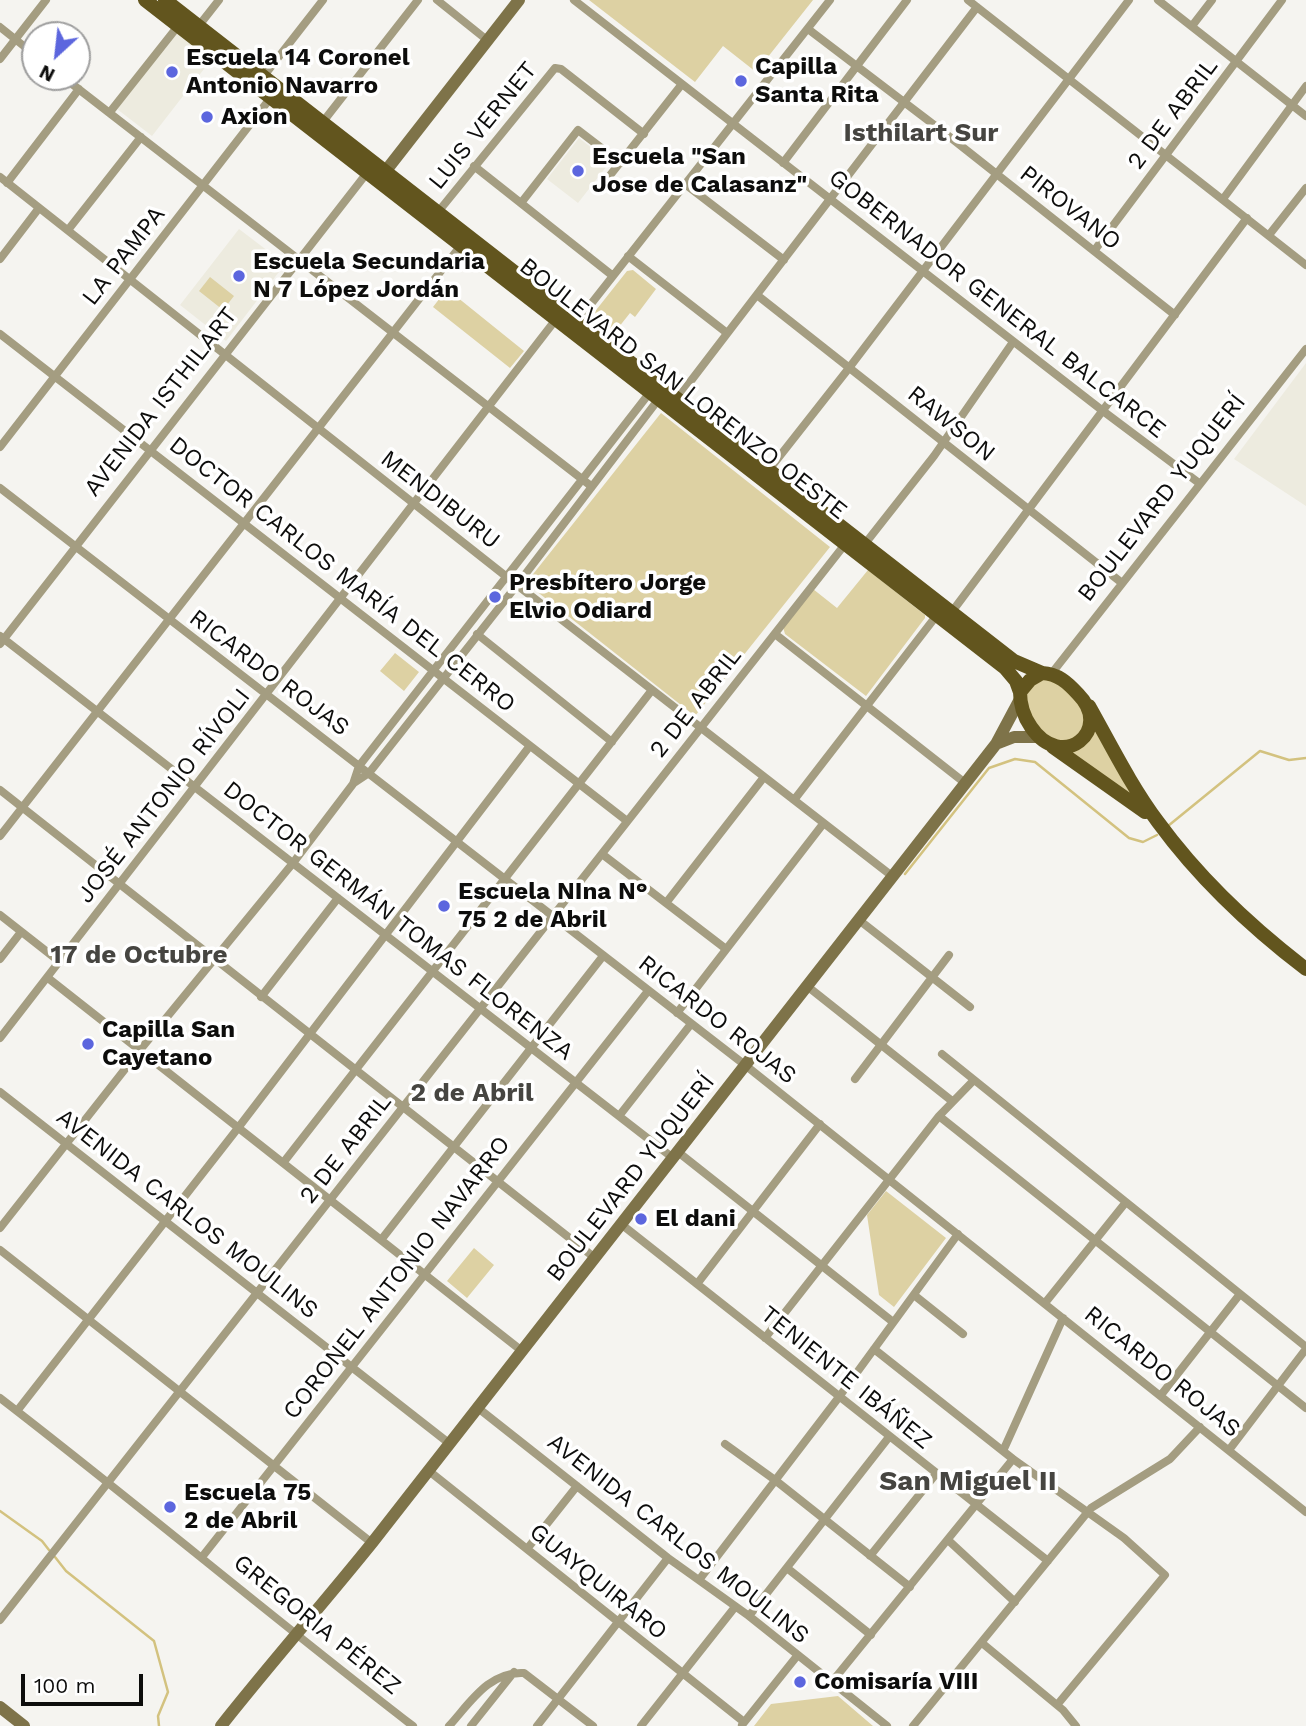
<!DOCTYPE html>
<meta charset="utf-8">
<style>
body{margin:0}
#map{position:relative;width:1306px;height:1726px;overflow:hidden;background:#f5f4f0;font-family:"Work Sans",sans-serif}
canvas{display:block}
.north{position:absolute;left:21px;top:21px;width:70px;height:70px;box-sizing:border-box;background:#fff;border:2px solid #9e9e9e;border-radius:50%;rotate:207deg;font-size:19px;font-weight:700;line-height:28px;text-align:center;color:#0d0d0c}
.north::after{content:'';display:block;margin:auto;width:24px;height:32px;background:#5c66de;clip-path:polygon(50% 0,100% 100%,50% 72%,0 100%)}
.scale{position:absolute;left:21px;top:1674px;width:122px;height:32px;box-sizing:border-box;border:4px solid #0d0d0c;border-top:0;padding-left:9px;font-size:21px;line-height:24px;white-space:nowrap;color:#0d0d0c;-webkit-text-stroke:5px #fff;paint-order:stroke}
</style>
<div id="map">
<canvas width="1306" height="1726"></canvas>
<div class="north">N</div>
<div class="scale">100 m</div>
</div>
<script>
const ctx = document.querySelector('canvas').getContext('2d');
ctx.lineJoin = 'round';
function fill(path, color) {
  ctx.fillStyle = color;
  ctx.fill(path, 'evenodd');
}
function stroke(path, color, width, dash) {
  ctx.strokeStyle = color;
  ctx.lineWidth = width;
  ctx.lineCap = dash ? 'butt' : 'round';
  ctx.setLineDash(dash || []);
  ctx.stroke(path);
}
function label(font, color, halo, rows, align = 'center') {
  ctx.font = font + ' "Work Sans",sans-serif';
  ctx.lineWidth = 7;
  ctx.setLineDash([]);
  ctx.textBaseline = 'middle';
  ctx.strokeStyle = halo;
  ctx.fillStyle = color;
  for (const [text, x, y, turn = 0] of rows) {
    ctx.save();
    ctx.translate(x, y);
    ctx.rotate((+turn || 0) * Math.PI / 180);
    ctx.textAlign = isNaN(turn) ? turn : align;
    if (halo) ctx.strokeText(text, 0, 0);
    ctx.fillText(text, 0, 0);
    ctx.restore();
  }
}
fill(new Path2D(`
 M174 31 211 60 152 136 117 109Z
 M579 138 610 162 578 203 547 179Z
 M239 229 285 264 226 341 180 305Z
 M1306 363V506L1234 459Z`), '#edebdf');
fill(new Path2D(`
 M589 0H813L756 72 723 46 695 82Z
 M633 270 656 289 635 317 630 313 611 337 589 319 627 271Z
 M210 277 234 296 223 310 199 291Z
 M447 289 524 351 510 368 433 307Z
 M661 413 830 547 695 716 526 583Z
 M868 570 925 615V618L866 696 785 634 783 627 813 589 837 608Z
 M395 653 419 672 404 691 380 671Z
 M1055 677 1069 687 1086 718 1082 733 1071 744 1054 743C1031 719 1003 687 1055 677Z
 M1094 728 1132 791 1128 795 1069 751Z
 M886 1191 946 1238 894 1307 879 1295 867 1215Z
 M474 1248 494 1265 467 1298 447 1281Z
 M838 1696 873 1726H754L771 1704Z`), '#ddd1a3');
stroke(new Path2D(`
 M1168 826 1260 751 1289 760 1306 758
 M905 874 989 768 1015 759 1035 762 1129 838 1143 842 1157 835
 M0 1511 42 1541 49 1550
 M55 1557 66 1571 154 1641 168 1692 158 1716 159 1726`), '#d3c27f', 2.5);
stroke(new Path2D(`
 M437 0 487 40
 M574 0 1103 411 1199 483
 M968 0 1306 265
 M1158 0 1306 116
 M1192 26 1212 0
 M0 27 35 55
 M197 28 219 0
 M808 29 946 134 1175 315
 M0 59 46 0
 M63 77 591 486
 M263 77 323 0
 M110 112 178 26
 M322 123 418 0
 M783 163 907 0
 M474 166 613 276
 M0 177 517 585 892 876
 M7 183 79 89
 M685 184 784 260
 M600 188 682 84
 M1223 199 1306 86
 M521 203 578 130 621 163
 M438 212 555 68 561 69 644 134
 M68 230 141 137
 M1269 235 1306 188
 M1094 251 1282 0
 M628 256 727 333
 M0 259 39 208
 M757 295 1122 583
 M576 323 830 0
 M0 334 627 821
 M677 399 977 7
 M0 447 272 96
 M768 471 849 368 1129 0
 M0 488 745 1065 1306 1512
 M864 545 934 456 1013 342
 M951 613 1247 218
 M477 634 612 742
 M775 634 965 783
 M0 636 673 1158
 M0 644 363 178 368 174
 M1052 673 1306 349
 M354 783 369 773 517 585 661 396
 M0 790 595 1258
 M794 800 937 615
 M0 836 462 244
 M602 854 726 949
 M666 903 764 777
 M0 915 60 962
 M859 920 970 1007
 M0 959 21 932
 M48 978 522 1351
 M807 986 952 1101
 M261 997 338 898
 M677 1013 823 824
 M0 1038 557 318
 M942 1054 1306 1347
 M855 1079 949 955
 M0 1092 450 1444
 M619 1116 691 1024
 M939 1116 1306 1408
 M678 1152 893 1322
 M283 1163 652 690
 M621 1224 1048 1561
 M0 1228 140 1050 293 863 353 784 359 766 651 391
 M381 1240 603 956
 M0 1250 372 1543
 M697 1284 820 1124
 M914 1295 963 1334
 M1045 1303 1126 1202
 M765 1338 939 1116 974 1080
 M874 1349 1013 1459 1124 1538 1165 1575 1057 1705
 M1161 1395 1240 1294
 M0 1398C139 1505 274 1619 413 1726
 M478 1408 668 1558 749 1616 887 1726
 M17 1411 238 1128 529 747
 M725 1444 775 1480 910 1587
 M1229 1450 1306 1349
 M1003 1451 1063 1318
 M429 1471 744 1722
 M948 1540 1015 1602
 M527 1549 577 1486
 M870 1556 936 1474
 M202 1557 648 991
 M787 1568 871 1635
 M699 1580 839 1397 958 1234
 M749 1616 889 1437
 M0 1620 846 543
 M982 1643 1063 1710 1076 1726
 M831 1683 1013 1459
 M742 1725 797 1656
 M449 1726C470 1703 489 1671 524 1673L593 1726
 M471 1726 514 1672
 M537 1726 668 1558
 M641 1726 735 1607
 M913 1726 1091 1508 1170 1459 1200 1427`), '#a49d81', 8);
stroke(new Path2D(`
 M375 172 388 168 519 0
 M996 744 1014 737H1038
 M0 1707 24 1726
 M221 1726C270 1664 322 1605 372 1543L996 744 1020 699`), '#7e7349', 12);
stroke(new Path2D(`
 M145 0 1005 668 1016 681 1020 692
 M165 0 1014 661 1042 673
 M1042 673C1058 674 1067 682 1078 694 1114 730 1062 773 1031 727 1024 717 1020 704 1020 692L1030 680Z
 M1089 706C1111 745 1131 786 1158 822 1199 878 1251 927 1306 969
 M1053 747 1145 812`), '#62551e', 14);
for (const [x, y, r, color] of [
 [172,72,7,"#5c66de"],
 [741,81,7,"#5c66de"],
 [207,117,7,"#5c66de"],
 [578,171,7,"#5c66de"],
 [239,276,7,"#5c66de"],
 [495,597,7,"#5c66de"],
 [444,906,7,"#5c66de"],
 [88,1044,7,"#5c66de"],
 [641,1219,7,"#5c66de"],
 [170,1507,7,"#5c66de"],
 [800,1682,7,"#5c66de"]
]) {
  const dot = new Path2D();
  dot.arc(x, y, r, 0, 2 * Math.PI);
  ctx.fillStyle = color;
  ctx.fill(dot);
  stroke(dot, '#fff', 2.5);
}
label('bold 24px', '#0d0d0c', '#fff', [
 ["Escuela 14 Coronel",186,58],
 ["Antonio Navarro",186,86],
 ["Capilla",755,67],
 ["Santa Rita",755,95],
 ["Axion",221,117],
 ["Escuela \"San",592,157],
 ["Jose de Calasanz\"",592,185],
 ["Escuela Secundaria",253,262],
 ["N 7 López Jordán",253,290],
 ["Presbítero Jorge",509,583],
 ["Elvio Odiard",509,611],
 ["Escuela NIna N°",458,892],
 ["75 2 de Abril",458,920],
 ["Capilla San",102,1030],
 ["Cayetano",102,1058],
 ["El dani",655,1219],
 ["Escuela 75",184,1493],
 ["2 de Abril",184,1521],
 ["Comisaría VIII",814,1682]
], 'left');
label('24px', '#0d0d0c', '#fff', [
 ["2 DE ABRIL",1173,114,-53],
 ["LUIS VERNET",483,126,-51],
 ["PIROVANO",1070,208,38],
 ["LA PAMPA",124,256,-52],
 ["GOBERNADOR GENERAL BALCARCE",997,304,38],
 ["BOULEVARD SAN LORENZO OESTE",683,389,38],
 ["AVENIDA ISTHILART",161,402,-52],
 ["RAWSON",951,424,39],
 ["BOULEVARD YUQUERÍ",1162,498,-52],
 ["MENDIBURU",440,500,38],
 ["DOCTOR CARLOS MARÍA DEL CERRO",342,575,38],
 ["RICARDO ROJAS",269,673,37],
 ["2 DE ABRIL",696,703,-52],
 ["JOSÉ ANTONIO RÍVOLI",164,796,-52],
 ["DOCTOR GERMÁN TOMAS FLORENZA",398,921,38],
 ["RICARDO ROJAS",717,1020,38],
 ["2 DE ABRIL",346,1149,-52],
 ["BOULEVARD YUQUERÍ",631,1178,-52],
 ["AVENIDA CARLOS MOULINS",187,1214,38],
 ["CORONEL ANTONIO NAVARRO",397,1278,-52],
 ["RICARDO ROJAS",1162,1372,39],
 ["TENIENTE IBÁÑEZ",846,1378,39],
 ["AVENIDA CARLOS MOULINS",678,1539,38],
 ["GUAYQUIRARO",598,1582,39],
 ["GREGORIA PÉREZ",317,1625,39]
]);
label('bold 26px', '#464541', '#fff', [
 ["Isthilart Sur",921,133],
 ["17 de Octubre",139,955],
 ["2 de Abril",472,1093]
]);
label('bold 28px', '#464541', '#fff', [
 ["San Miguel II",968,1482]
]);
</script>
